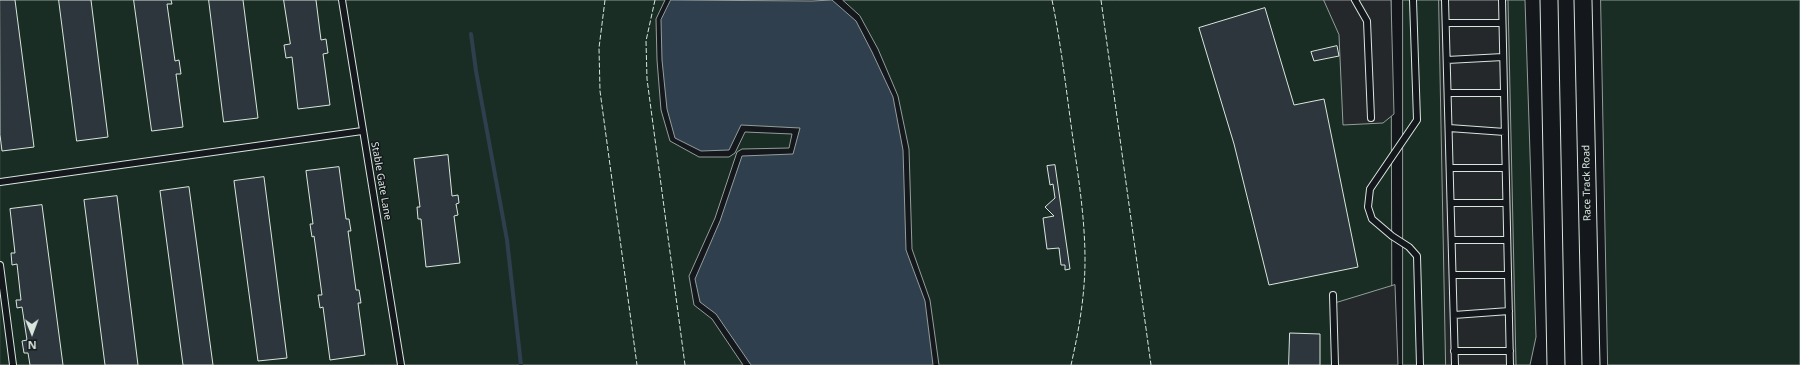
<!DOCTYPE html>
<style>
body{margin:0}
#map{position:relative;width:1800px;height:365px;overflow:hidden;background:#14181c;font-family:"Noto Sans",sans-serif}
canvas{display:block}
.north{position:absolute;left:12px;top:313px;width:40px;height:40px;-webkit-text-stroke:3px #14181c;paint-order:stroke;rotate:179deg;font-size:11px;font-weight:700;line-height:16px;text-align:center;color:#d8e6dc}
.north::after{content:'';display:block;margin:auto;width:14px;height:18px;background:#d8e6dc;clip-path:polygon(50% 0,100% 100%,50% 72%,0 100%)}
</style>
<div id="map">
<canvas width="1800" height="365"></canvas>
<div class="north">N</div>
</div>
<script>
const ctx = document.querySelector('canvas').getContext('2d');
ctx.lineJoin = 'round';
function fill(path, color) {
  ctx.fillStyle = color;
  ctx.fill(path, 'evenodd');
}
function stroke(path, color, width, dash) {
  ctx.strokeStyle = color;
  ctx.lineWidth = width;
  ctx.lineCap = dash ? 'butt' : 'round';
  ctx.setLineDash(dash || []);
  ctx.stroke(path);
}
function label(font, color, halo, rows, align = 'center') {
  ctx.font = font + ' "Noto Sans",sans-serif';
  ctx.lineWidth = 3;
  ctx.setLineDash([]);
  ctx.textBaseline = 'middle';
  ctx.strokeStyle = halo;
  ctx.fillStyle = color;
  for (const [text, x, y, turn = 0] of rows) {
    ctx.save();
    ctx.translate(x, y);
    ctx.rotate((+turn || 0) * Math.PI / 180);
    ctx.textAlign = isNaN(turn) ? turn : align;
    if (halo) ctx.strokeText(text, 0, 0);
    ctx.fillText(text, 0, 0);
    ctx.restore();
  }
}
const green = new Path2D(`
 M0 0H665L656 19 657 60 661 110 670 141 699 157H729L735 153 745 132 792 134 789 148 742 149 737 152 715 218 689 276 694 305 712 319 743 365H0Z
 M843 0H1391L1392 365H939L930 300 912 249 909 149 898 96 878 49 860 16Z
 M1403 0H1525L1536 337 1530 365H1403Z
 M1601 0H1800V365H1608Z`);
fill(green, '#1a2d24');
stroke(green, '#939e99', 1);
const parking = new Path2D(`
 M1324 0H1391L1394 114 1383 123 1343 125 1339 35Z
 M1439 0H1508L1516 365H1446Z
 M1395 285 1398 365H1337L1336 303Z`);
fill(parking, '#24282b');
stroke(parking, '#939e99', 1);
const water = new Path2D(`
 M671 0 812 1 832 0 856 21 872 52 893 97 903 150 906 250 925 301 933 365H751L716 314 700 302 695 279 720 221 742 156 793 154 800 128 741 125 729 150 701 151 675 138 667 109 662 60 661 20Z`);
fill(water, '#2f3f4d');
stroke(water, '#939e99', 1);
stroke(new Path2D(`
 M471 34 476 71 507 240 521 365`), '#2f3f4d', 4);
const building = new Path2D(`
 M0 0H15L34 147 2 151 0 135Z
 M59 0H91L108 137 77 141Z
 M134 0H171L172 4H167L175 61 179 60 181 74H176L183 127 152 131Z
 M209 0H243L258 118 224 122Z
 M284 0H316L321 40 326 39 328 53 323 54 330 105 298 109 292 57 286 58 284 45 290 44Z
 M1265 8 1294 105 1324 99 1358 267 1269 285 1234 144 1199 28Z
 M1337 46 1339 56 1314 61 1311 52Z
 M448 155 452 196 458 195 459 203 456 204 458 215 454 216 460 263 426 267 421 219H418L417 207H420L414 159Z
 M1055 165 1070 269 1065 270V265H1061L1059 248 1047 249 1043 218 1054 216 1045 207 1055 198 1053 184 1050 185 1047 166Z
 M339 167 346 219H349L351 231H348L356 290H359L361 303H358L365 355 330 360 323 307 320 308 318 295H322L314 236 312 237 310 224H313L306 171Z
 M264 177 287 358 258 361 234 181Z
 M189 187 213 365H183L160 191Z
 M117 196 138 365H105L84 200Z
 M42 205 63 365H30L28 353H24L22 341 27 340 22 307 17 308 16 300H21L17 264 12 265 11 253H15L10 209Z
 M1290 333 1320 334V365H1289Z`);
fill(building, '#2c363c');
stroke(building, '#d8e6dc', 1);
const service = new Path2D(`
 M342 0 401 365
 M1355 0 1367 21 1371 118
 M1413 0 1417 120 1370 189 1368 207 1372 219 1392 236 1409 247 1417 256 1420 365
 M1445 0 1455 365
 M1502 0 1510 365
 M1446 23H1502
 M1447 60 1503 57
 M1448 93H1504
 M1449 128 1505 132
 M1450 168H1505
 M0 182 362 131
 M1451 203H1506
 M1452 240H1507
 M0 265 13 365
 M1453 275H1508
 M1333 295 1335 365
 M1454 315 1509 311
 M1454 351H1510`);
const secondary = new Path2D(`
 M1549 0 1556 365
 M1583 0 1591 365`);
stroke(service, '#d8e6dc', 8);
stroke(secondary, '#d8e6dc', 19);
stroke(service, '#14181c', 6);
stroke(secondary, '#14181c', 17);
stroke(new Path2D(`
 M605 0 599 48 600 91 637 365
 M655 0 646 41 647 79 685 365
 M1052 0C1061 44 1066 88 1072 132 1078 175 1085 217 1085 260 1085 295 1079 330 1071 365
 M1101 0 1151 365`), '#d8e6dc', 1, [5, 2]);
label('10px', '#d8e6dc', '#14181c', [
 ["Stable Gate Lane",381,181,80],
 ["Race Track Road",1587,183,-91]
]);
</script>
